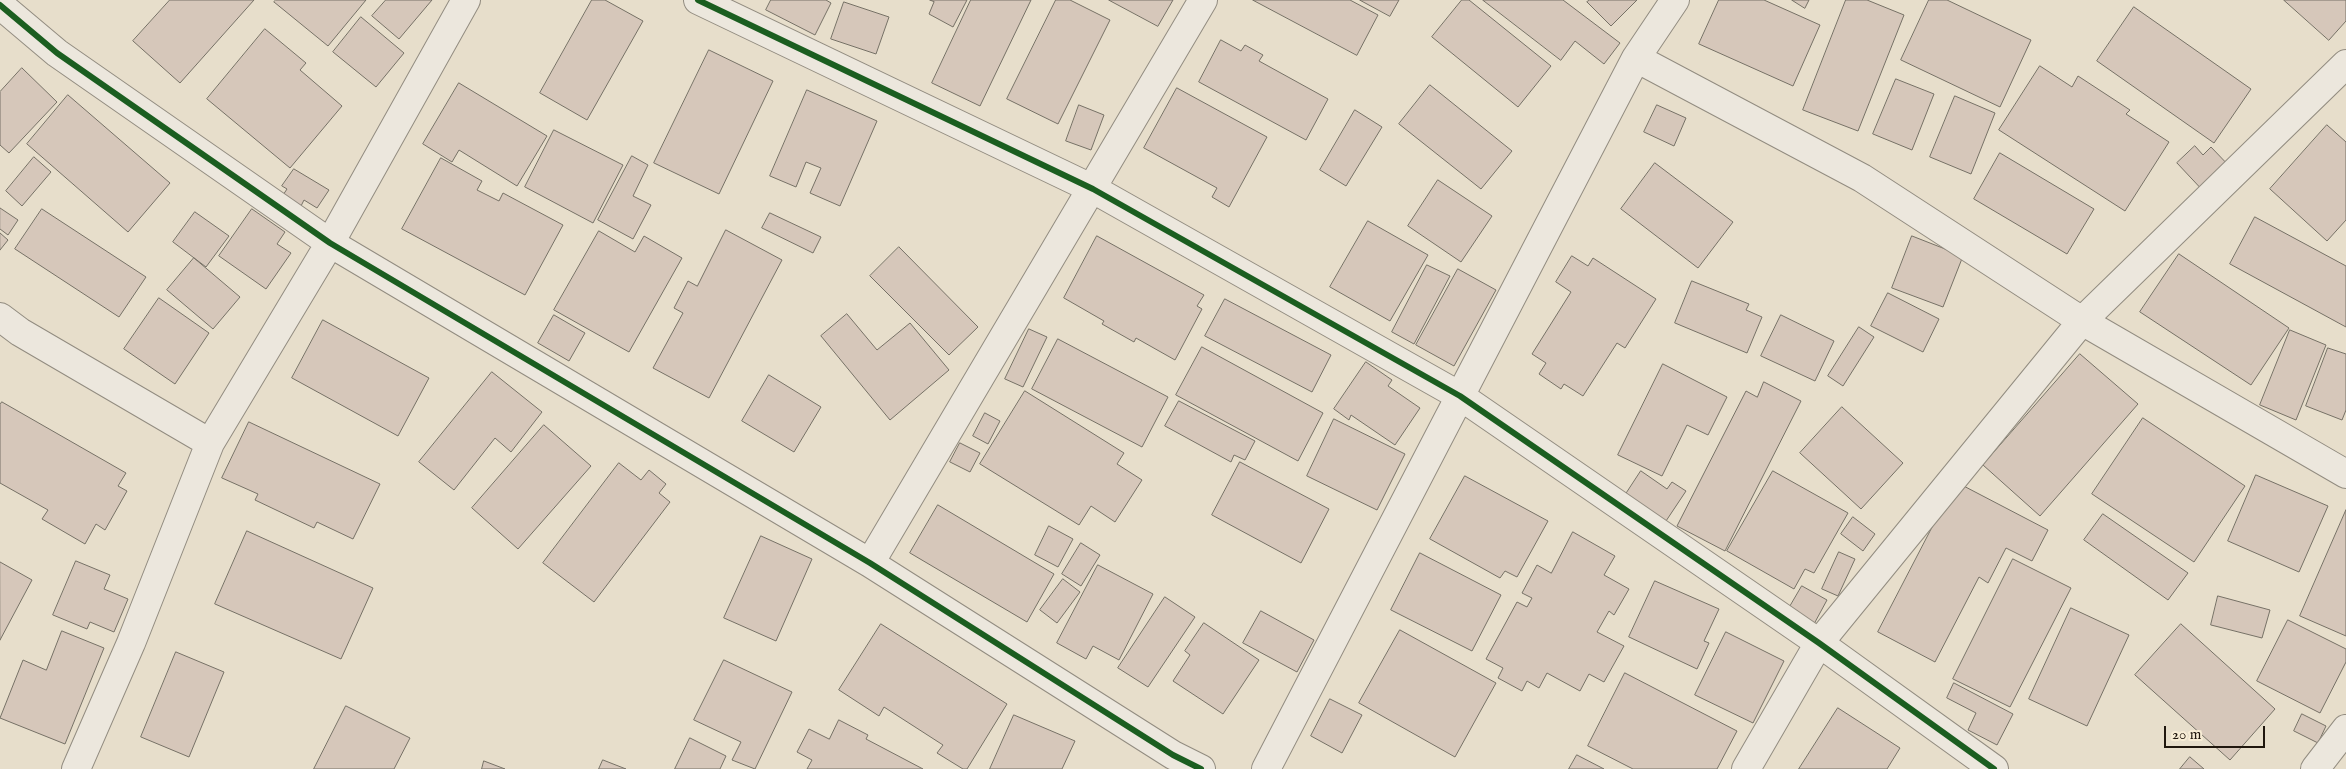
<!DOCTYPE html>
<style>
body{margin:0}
#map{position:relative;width:2346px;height:769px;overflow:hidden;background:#e7decb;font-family:"IM FELL English",serif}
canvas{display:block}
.scale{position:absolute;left:2164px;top:726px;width:101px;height:22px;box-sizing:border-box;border:2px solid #20170e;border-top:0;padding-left:6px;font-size:15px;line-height:18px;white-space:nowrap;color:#20170e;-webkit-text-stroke:4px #f8edd5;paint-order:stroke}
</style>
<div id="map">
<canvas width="2346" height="769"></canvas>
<div class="scale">20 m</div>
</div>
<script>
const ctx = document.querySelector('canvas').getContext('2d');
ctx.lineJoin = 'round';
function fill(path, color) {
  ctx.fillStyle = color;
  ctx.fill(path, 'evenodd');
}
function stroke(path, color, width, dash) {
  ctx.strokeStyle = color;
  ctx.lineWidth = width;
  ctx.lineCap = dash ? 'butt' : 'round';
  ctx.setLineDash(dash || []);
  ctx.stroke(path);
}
const building = new Path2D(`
 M170 0H254L180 83 133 41Z
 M276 0H366L328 46 274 2Z
 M386 0H432L399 39 372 16Z
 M592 0H605L643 21 587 120 540 93Z
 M771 0H826L831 3 815 35 766 10Z
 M930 0H967L953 27 929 14 934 2Z
 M971 0H1031L980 106 932 83Z
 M1056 0H1070L1110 20 1058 124 1007 99Z
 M1109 0H1173L1158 26Z
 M1253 0H1350L1378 15 1357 55Z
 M1360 0H1399L1390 16Z
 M1462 0H1469L1551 66 1518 107 1432 37Z
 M1483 0H1563L1620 43 1604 64 1575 41 1561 60Z
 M1590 0H1637L1611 26 1587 2Z
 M1719 0H1764L1820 25 1793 86 1699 44Z
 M1792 0H1809L1805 8Z
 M1846 0H1867L1904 15 1858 131 1803 110Z
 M1929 0H1947L2031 40 2000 107 1901 60Z
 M2284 0H2346V21L2329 40Z
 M844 2 889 17 876 54 831 39Z
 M2134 7 2251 89 2214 143 2097 61Z
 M361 17 404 53 376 87 333 52Z
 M265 29 306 63 300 70 342 106 290 168 207 99Z
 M1221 40 1241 51 1245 45 1263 55 1259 61 1328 99 1306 140 1199 82Z
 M709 50 773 81 719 194 654 163Z
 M2040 66 2072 87 2078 76 2130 110 2126 114 2169 142 2125 211 1999 130Z
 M22 68 57 102 9 153 0 145V92Z
 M1896 79 1934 94 1912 150 1873 134Z
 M459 83 547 136 517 186 459 150 452 162 423 144Z
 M1430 85 1512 151 1481 189 1399 124Z
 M1177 88 1267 137 1229 207 1212 197 1217 188 1144 148Z
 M807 90 877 121 840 206 810 193 821 168 806 162 796 187 770 176Z
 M68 95 170 183 128 232 27 144Z
 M1955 96 1995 113 1971 174 1930 157Z
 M1079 105 1104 115 1091 150 1066 141Z
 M1657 105 1686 118 1674 146 1644 132Z
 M1355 110 1382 127 1346 186 1320 170Z
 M2327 125 2346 142V220L2327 241 2270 189Z
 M554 130 623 165 593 223 525 187Z
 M2195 146 2203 155 2211 147 2233 170 2207 195 2177 163Z
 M2000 153 2094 209 2067 254 1974 199Z
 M632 156 648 165 633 196 651 205 633 239 598 220Z
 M34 157 51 172 22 206 6 191Z
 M441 158 482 181 477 190 499 201 503 193 563 225 525 295 402 229Z
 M1655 163 1733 222 1698 268 1621 209Z
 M294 169 329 190 317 208 304 200 301 206 283 195 287 189 282 186Z
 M1438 180 1492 216 1461 262 1408 226Z
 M0 208 18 220 8 235 0 229Z
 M42 209 146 277 119 317 15 249Z
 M252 209 285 232 277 244 291 253 266 289 219 256Z
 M195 212 229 236 206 267 173 242Z
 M770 213 821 237 813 253 762 228Z
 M2255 217 2346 266V327L2230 264Z
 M1368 221 1428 255 1390 321 1330 287Z
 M726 230 782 260 709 398 653 368 683 313 674 308 688 281 697 286Z
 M599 231 635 252 644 236 682 258 629 352 554 310Z
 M0 233 8 240 0 250Z
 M1097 236 1204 295 1197 306 1202 309 1175 360 1136 338 1134 342 1102 324 1104 321 1064 298Z
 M1912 236 1963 256 1943 307 1892 288Z
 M899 247 978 327 949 355 870 276Z
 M2179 254 2289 328 2251 385 2140 312Z
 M1572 256 1588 266 1593 258 1656 299 1625 348 1617 343 1583 396 1564 384 1561 389 1539 374 1546 363 1532 354 1571 292 1556 282Z
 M194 258 240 297 213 329 167 290Z
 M1427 265 1450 276 1414 344 1392 332Z
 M1458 269 1496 290 1454 366 1416 345Z
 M1692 281 1749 304 1746 310 1762 317 1747 353 1675 323Z
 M1888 293 1939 319 1923 352 1871 326Z
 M159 298 209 333 175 384 124 349Z
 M1225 299 1331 355 1312 392 1205 336Z
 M847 314 877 350 910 323 949 370 890 420 821 336Z
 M554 315 585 333 569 361 538 343Z
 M1781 315 1834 341 1815 381 1761 356Z
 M323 320 429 378 398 436 292 378Z
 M1859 327 1874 337 1843 386 1828 376Z
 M1029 329 1047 337 1023 387 1005 379Z
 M2290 330 2326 345 2296 420 2260 405Z
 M1058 339 1168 397 1142 447 1032 389Z
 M1202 347 1323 413 1298 461 1176 395Z
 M2328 348 2346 354V410L2342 420 2306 406Z
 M2080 354 2138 404 2040 516 1983 465Z
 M1366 362 1392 380 1388 386 1420 408 1395 445 1351 415 1349 420 1334 409Z
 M1663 364 1727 397 1708 435 1687 425 1662 476 1618 455Z
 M492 372 542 412 511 452 495 438 454 490 419 462Z
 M769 375 821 407 794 452 742 421Z
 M1764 382 1801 401 1725 551 1677 526 1746 391 1757 397Z
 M1025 391 1124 453 1117 464 1142 480 1115 522 1091 506 1079 525 980 464Z
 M1179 401 1255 441 1245 460 1234 455 1231 462 1165 426Z
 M2 402 126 473 118 486 127 491 105 530 96 524 85 544 42 519 48 510 0 483V405Z
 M1842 407 1903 463 1861 509 1800 453Z
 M985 413 1000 421 988 444 973 436Z
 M2143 418 2245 486 2194 562 2092 494Z
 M1334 419 1405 454 1377 510 1307 476Z
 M249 422 380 484 353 539 317 522 314 528 255 500 258 494 222 478Z
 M544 425 591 466 518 549 472 508Z
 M960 443 980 453 970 472 950 462Z
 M1240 462 1329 509 1301 563 1212 515Z
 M619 463 641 480 649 470 666 484 659 493 670 502 594 602 543 563Z
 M1641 471 1667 489 1672 482 1686 491 1664 524 1624 497Z
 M1773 471 1848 513 1814 573 1805 569 1794 589 1727 551Z
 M2256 475 2328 506 2299 572 2228 541Z
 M1465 476 1548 521 1517 577 1505 571 1500 578 1430 539Z
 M1956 482 2048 530 2032 561 2006 548 1988 583 1979 577 1935 662 1878 632Z
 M938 505 1054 574 1027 622 910 553Z
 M2346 510V636L2300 616Z
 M2103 514 2188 573 2168 600 2084 540Z
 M1853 517 1875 534 1863 551 1841 534Z
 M1049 526 1073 539 1058 567 1035 555Z
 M247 531 373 588 341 659 215 604Z
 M1573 532 1615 556 1604 575 1629 589 1614 615 1609 611 1597 632 1624 646 1604 682 1589 674 1580 691 1547 673 1539 688 1527 681 1522 691 1498 678 1503 668 1486 659 1517 602 1527 607 1532 598 1522 593 1537 565 1551 573Z
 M761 536 812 559 776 641 724 618Z
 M1081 543 1100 555 1081 586 1062 574Z
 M1839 552 1855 559 1838 596 1822 589Z
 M1420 553 1501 595 1472 651 1391 610Z
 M2013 559 2071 588 2010 707 1953 679Z
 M76 561 110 575 104 589 128 599 114 632 90 622 87 629 53 615Z
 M0 562 32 580 0 640Z
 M1098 565 1153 594 1119 660 1093 646 1086 659 1057 643Z
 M1063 579 1080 592 1057 623 1040 610Z
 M1655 581 1719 609 1704 641 1709 643 1697 669 1629 637Z
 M1802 586 1827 600 1814 624 1788 610Z
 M2218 596 2270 610 2262 638 2211 625Z
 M1165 597 1195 617 1148 687 1118 668Z
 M2071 608 2129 635 2087 726 2029 699Z
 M1261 611 1314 640 1297 672 1243 643Z
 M2288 620 2346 649V662L2320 713 2257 681Z
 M1204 623 1259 660 1223 714 1173 681 1190 655 1185 651Z
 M881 624 1007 704 967 769H963L937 753 943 745 884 707 879 716 839 690Z
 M2181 624 2275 709 2230 760 2135 675Z
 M1400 630 1496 683 1455 757 1359 703Z
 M62 631 104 648 65 744 0 718 23 660 46 670Z
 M1726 632 1784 661 1753 723 1695 695Z
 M176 652 224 672 189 757 141 737Z
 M724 660 792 692 755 769 732 760 741 742 694 720Z
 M1625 673 1737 731 1717 769H1633L1588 746Z
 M1954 683 2013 714 1997 745 1968 730 1976 713 1947 698Z
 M1330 699 1362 715 1342 753 1311 736Z
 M346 706 410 738 394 769H314Z
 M1838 708 1900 748 1887 769H1799Z
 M2302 714 2326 726 2318 743 2294 731Z
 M1014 715 1075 741 1062 769H990Z
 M839 720 868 735 866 739 923 769H807L812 760 797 752 809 729 829 739Z
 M690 738 726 756 720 769H675Z
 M1577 755 1604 769H1569Z
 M2190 757 2204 769H2180Z
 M603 760 626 769H599Z
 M484 761 505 769H482Z`);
fill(building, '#d6c7ba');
stroke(building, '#767166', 1);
const minor = new Path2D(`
 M698 0 1093 189 1460 396 1819 643 1994 769
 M0 5 57 53 330 243 870 563 1173 755 1201 769
 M1636 58 1862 178 2082 321 2346 474
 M0 317 20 332 210 443
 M870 563 1203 0
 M76 769 131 643 210 443 330 243 466 0
 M1266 769 1636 58 1675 0
 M1746 769 1819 643 2082 321 2346 64
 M2315 769 2346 729`);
stroke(minor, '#928c80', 30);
stroke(minor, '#ece7dd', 28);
stroke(new Path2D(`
 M698 0 1093 189 1460 396 1819 643 1994 769
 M0 5 57 53 330 243 870 563 1173 755 1201 769`), '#1b5e20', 6);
</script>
